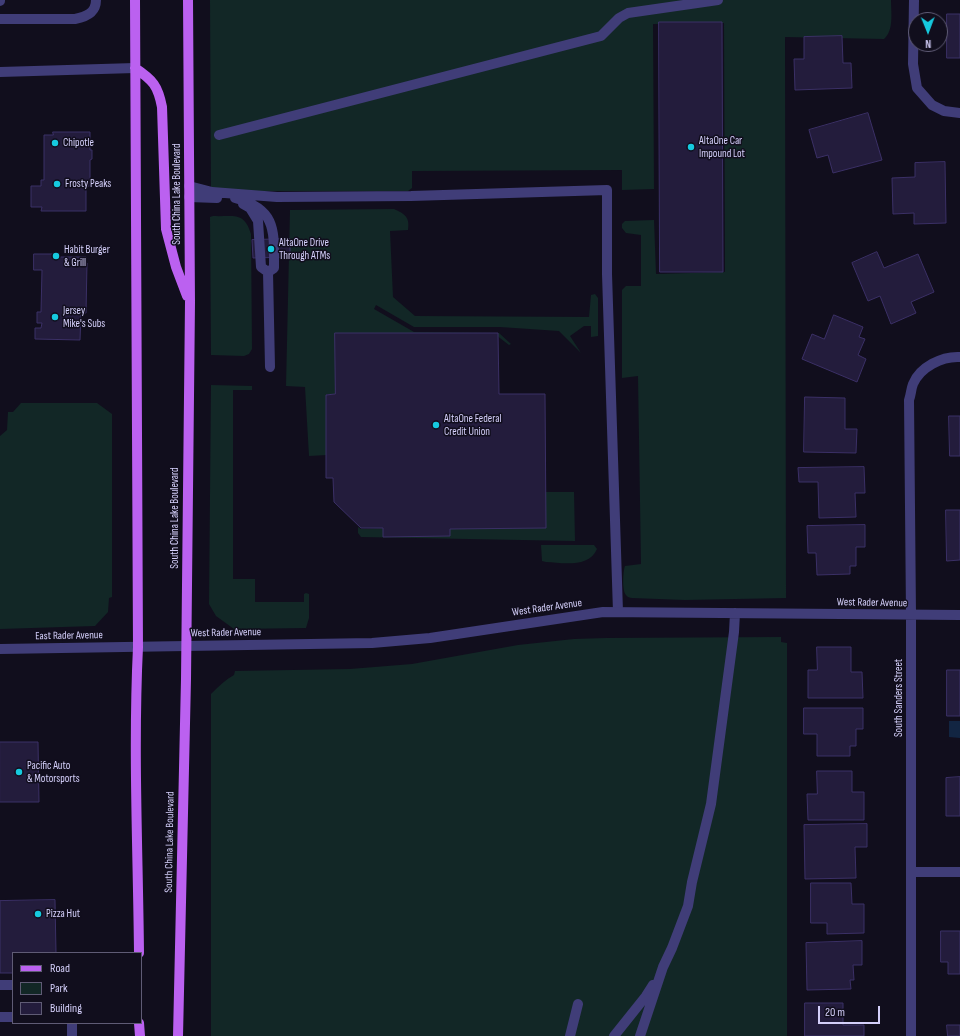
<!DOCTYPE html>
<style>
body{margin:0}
#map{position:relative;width:960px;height:1036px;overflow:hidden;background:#110e1d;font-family:"Sofia Sans Condensed",sans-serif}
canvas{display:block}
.legend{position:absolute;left:12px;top:952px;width:130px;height:72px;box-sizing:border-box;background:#110e1d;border:1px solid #5f5b75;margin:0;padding:5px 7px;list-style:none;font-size:12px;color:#d4cffa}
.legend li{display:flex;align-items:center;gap:8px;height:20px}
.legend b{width:20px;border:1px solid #5f5b75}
.north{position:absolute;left:908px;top:12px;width:40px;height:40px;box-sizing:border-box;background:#110e1d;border:1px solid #5f5b75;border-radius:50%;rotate:179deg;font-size:11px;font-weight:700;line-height:16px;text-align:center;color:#d4cffa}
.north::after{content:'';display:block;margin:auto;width:14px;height:18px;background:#16cadf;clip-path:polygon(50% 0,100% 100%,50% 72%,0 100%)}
.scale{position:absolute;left:818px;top:1006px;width:62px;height:18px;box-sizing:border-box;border:2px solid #d4cffa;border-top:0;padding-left:5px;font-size:12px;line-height:14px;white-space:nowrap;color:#d4cffa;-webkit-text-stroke:3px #110e1d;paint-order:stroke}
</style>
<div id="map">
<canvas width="960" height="1036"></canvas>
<ul class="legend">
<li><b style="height:5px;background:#bb61f0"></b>Road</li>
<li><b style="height:11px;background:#122726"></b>Park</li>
<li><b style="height:11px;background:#231c3c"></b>Building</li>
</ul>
<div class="north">N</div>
<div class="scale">20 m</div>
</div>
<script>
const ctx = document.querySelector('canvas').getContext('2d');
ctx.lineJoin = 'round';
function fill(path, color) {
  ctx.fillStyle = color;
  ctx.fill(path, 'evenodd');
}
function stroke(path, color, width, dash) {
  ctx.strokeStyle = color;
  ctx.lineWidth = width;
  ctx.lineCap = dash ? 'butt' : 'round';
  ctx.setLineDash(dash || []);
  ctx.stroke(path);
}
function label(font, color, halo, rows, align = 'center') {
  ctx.font = font + ' "Sofia Sans Condensed",sans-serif';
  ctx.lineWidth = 3;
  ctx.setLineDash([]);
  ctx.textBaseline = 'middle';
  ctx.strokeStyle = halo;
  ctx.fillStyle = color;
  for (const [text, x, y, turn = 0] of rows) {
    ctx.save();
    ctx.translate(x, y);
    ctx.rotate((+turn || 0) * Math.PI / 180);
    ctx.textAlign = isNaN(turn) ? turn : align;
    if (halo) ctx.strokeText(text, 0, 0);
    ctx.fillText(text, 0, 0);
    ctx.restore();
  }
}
fill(new Path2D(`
 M210 0H891C891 13 894 30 884 39L785 37 786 598 685 600 632 598C630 598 627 597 626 595 622 591 623 571 625 566L641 564 638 376 622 378V290L626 286H641V235L626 233 622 228V224L625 221 654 220 656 274 725 272 724 23 653 24 654 189 622 190V170L412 171V188L408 191H211Z
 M394 209C405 214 410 217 408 230L390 231 393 297 415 316 589 317 591 295 595 294 598 298V336L591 337V326H584L570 336 581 353 559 331 500 327H414L376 305 374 309 414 332 499 333 511 344 509 345 496 335 335 394H327V455L309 456 305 387 286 386 290 210Z
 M213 216C234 217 244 211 251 234L252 349 249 354 244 356 211 355 210 217Z
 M211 385 252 386V390H233V579H255V602H304V594L306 593 309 594V618L306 628 234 629 216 616 209 604Z
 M21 403H97L112 414V597L109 598 108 612 95 626 0 629V436L7 430 8 412H13Z
 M543 492H574L575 541 361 537 358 533V527L361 529 448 526Z
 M541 545H594L597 549C589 568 563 563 546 562L542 561Z
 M781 637V642L787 643V1036H211V694C218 687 225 680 234 675L235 671 350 669 412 664 518 645 574 639 606 638Z`), '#122726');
fill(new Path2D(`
 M949 721H960V738L949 737Z`), '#122542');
const building = new Path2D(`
 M947 14H960V58H947Z
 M659 22H722L723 272H660Z
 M842 36 843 63H851L852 88 795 90 794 59H804V37Z
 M868 113 882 160 833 173 828 155 817 158 809 130Z
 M53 132H90V150H92V159L90 160V186H86V211H41L42 207H31V186H41V180H44V135H53Z
 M945 162 946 223 914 224V213L893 214 892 178 915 177V163Z
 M290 239V257L253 258 252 240Z
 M877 252 884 268 918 254 934 292 911 302 916 313 891 324 880 296 868 301 852 263Z
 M34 254H53V257H86V263H87L86 313H81L80 340 35 339V328H41L42 323H37V312H41L42 270H34Z
 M834 315 863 327 859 337 865 339 858 355 866 359 857 382 802 359 812 334 824 339Z
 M335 333H498L499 394H545L546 528 450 529V536L383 537V528H361L334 502 333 478H326V395L335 394Z
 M805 397 845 398V429H857L856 453 804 452Z
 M949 416H960V456H950Z
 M864 467 865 493H855L856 517 819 518 818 482H799L798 468Z
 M946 510H960V560L947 561Z
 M865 525V547H856V566H850V574L817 575 816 553H808L807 526Z
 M817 647H851V672H862L863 698H808V670H817Z
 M947 670H960V716H947Z
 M804 708H863V729H856V746H850V756H817V734H804Z
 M0 742H38L39 802H0Z
 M817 771H852V792H864V820H808L807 794H817Z
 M960 777V816H946V778Z
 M867 824V847H855L856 878 805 879 804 825Z
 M811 883H851L852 904H864V933L827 934V923H811Z
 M55 900 56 953H13V973H0V901Z
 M941 931H960V974H948V962H941Z
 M862 941V965H853L854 980H850L851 989 807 990 806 943Z
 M805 1003H843V1025H864V1036H805Z
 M947 1025H960V1036H948Z`);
fill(building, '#231c3c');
stroke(building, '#3b3066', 1);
stroke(new Path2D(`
 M0 1V0
 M0 19H75C86 17 96 13 96 0
 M0 72 135 68
 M189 186 212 192 277 197 411 196 607 190V274L618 612
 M189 197 217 198
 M235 198C277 209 274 231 274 268L268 272
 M243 204 250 208 258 221 261 267 268 272
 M268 272 270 367
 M0 985H13
 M0 1017H13
 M72 1023V1036`), '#403d78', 10);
stroke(new Path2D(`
 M914 0 913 64 917 88 932 105 944 111 960 113
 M219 135 601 36 619 18 628 13 718 0
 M0 649 372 643 430 638 603 612 960 615
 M911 872H960
 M570 1036 578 1004
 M614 1036 646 996 653 985
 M640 1036 663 967 672 948 688 906 692 882 711 804 734 632 735 613
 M911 1036V615L909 400C911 395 911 389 913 384 920 367 942 356 960 357`), '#403d78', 10);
stroke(new Path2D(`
 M135 0 138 647C133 749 138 851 139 953
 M135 68C153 80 158 86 162 107L166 229 176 267 187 296
 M139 1023 140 1036
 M178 1036 186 679 190 302 188 0`), '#bb61f0', 10);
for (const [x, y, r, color] of [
 [55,143,4,"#16cadf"],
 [691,147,4,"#16cadf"],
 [57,184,4,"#16cadf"],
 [271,249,4,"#16cadf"],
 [56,256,4,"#16cadf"],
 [55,317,4,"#16cadf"],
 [436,425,4,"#16cadf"],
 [19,772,4,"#16cadf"],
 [38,914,4,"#16cadf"]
]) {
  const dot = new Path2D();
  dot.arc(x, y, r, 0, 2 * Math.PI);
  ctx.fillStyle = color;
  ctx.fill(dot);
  stroke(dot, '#110e1d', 1.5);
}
label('11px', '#d4cffa', '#110e1d', [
 ["AltaOne Car",699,141],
 ["Impound Lot",699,154],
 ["Chipotle",63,143],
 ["Frosty Peaks",65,184],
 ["AltaOne Drive",279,243],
 ["Through ATMs",279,256],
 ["Habit Burger",64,250],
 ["& Grill",64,263],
 ["Jersey",63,311],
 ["Mike's Subs",63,324],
 ["AltaOne Federal",444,419],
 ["Credit Union",444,432],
 ["Pacific Auto",27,766],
 ["& Motorsports",27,779],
 ["Pizza Hut",46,914]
], 'left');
label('11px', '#d4cffa', '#110e1d', [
 ["South China Lake Boulevard",177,194,-90],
 ["South China Lake Boulevard",175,518,-90],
 ["West Rader Avenue",872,603,1],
 ["West Rader Avenue",547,608,-8],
 ["West Rader Avenue",226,633,-1],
 ["East Rader Avenue",69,636,-1],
 ["South Sanders Street",899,698,-90],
 ["South China Lake Boulevard",170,842,-89]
]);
</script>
